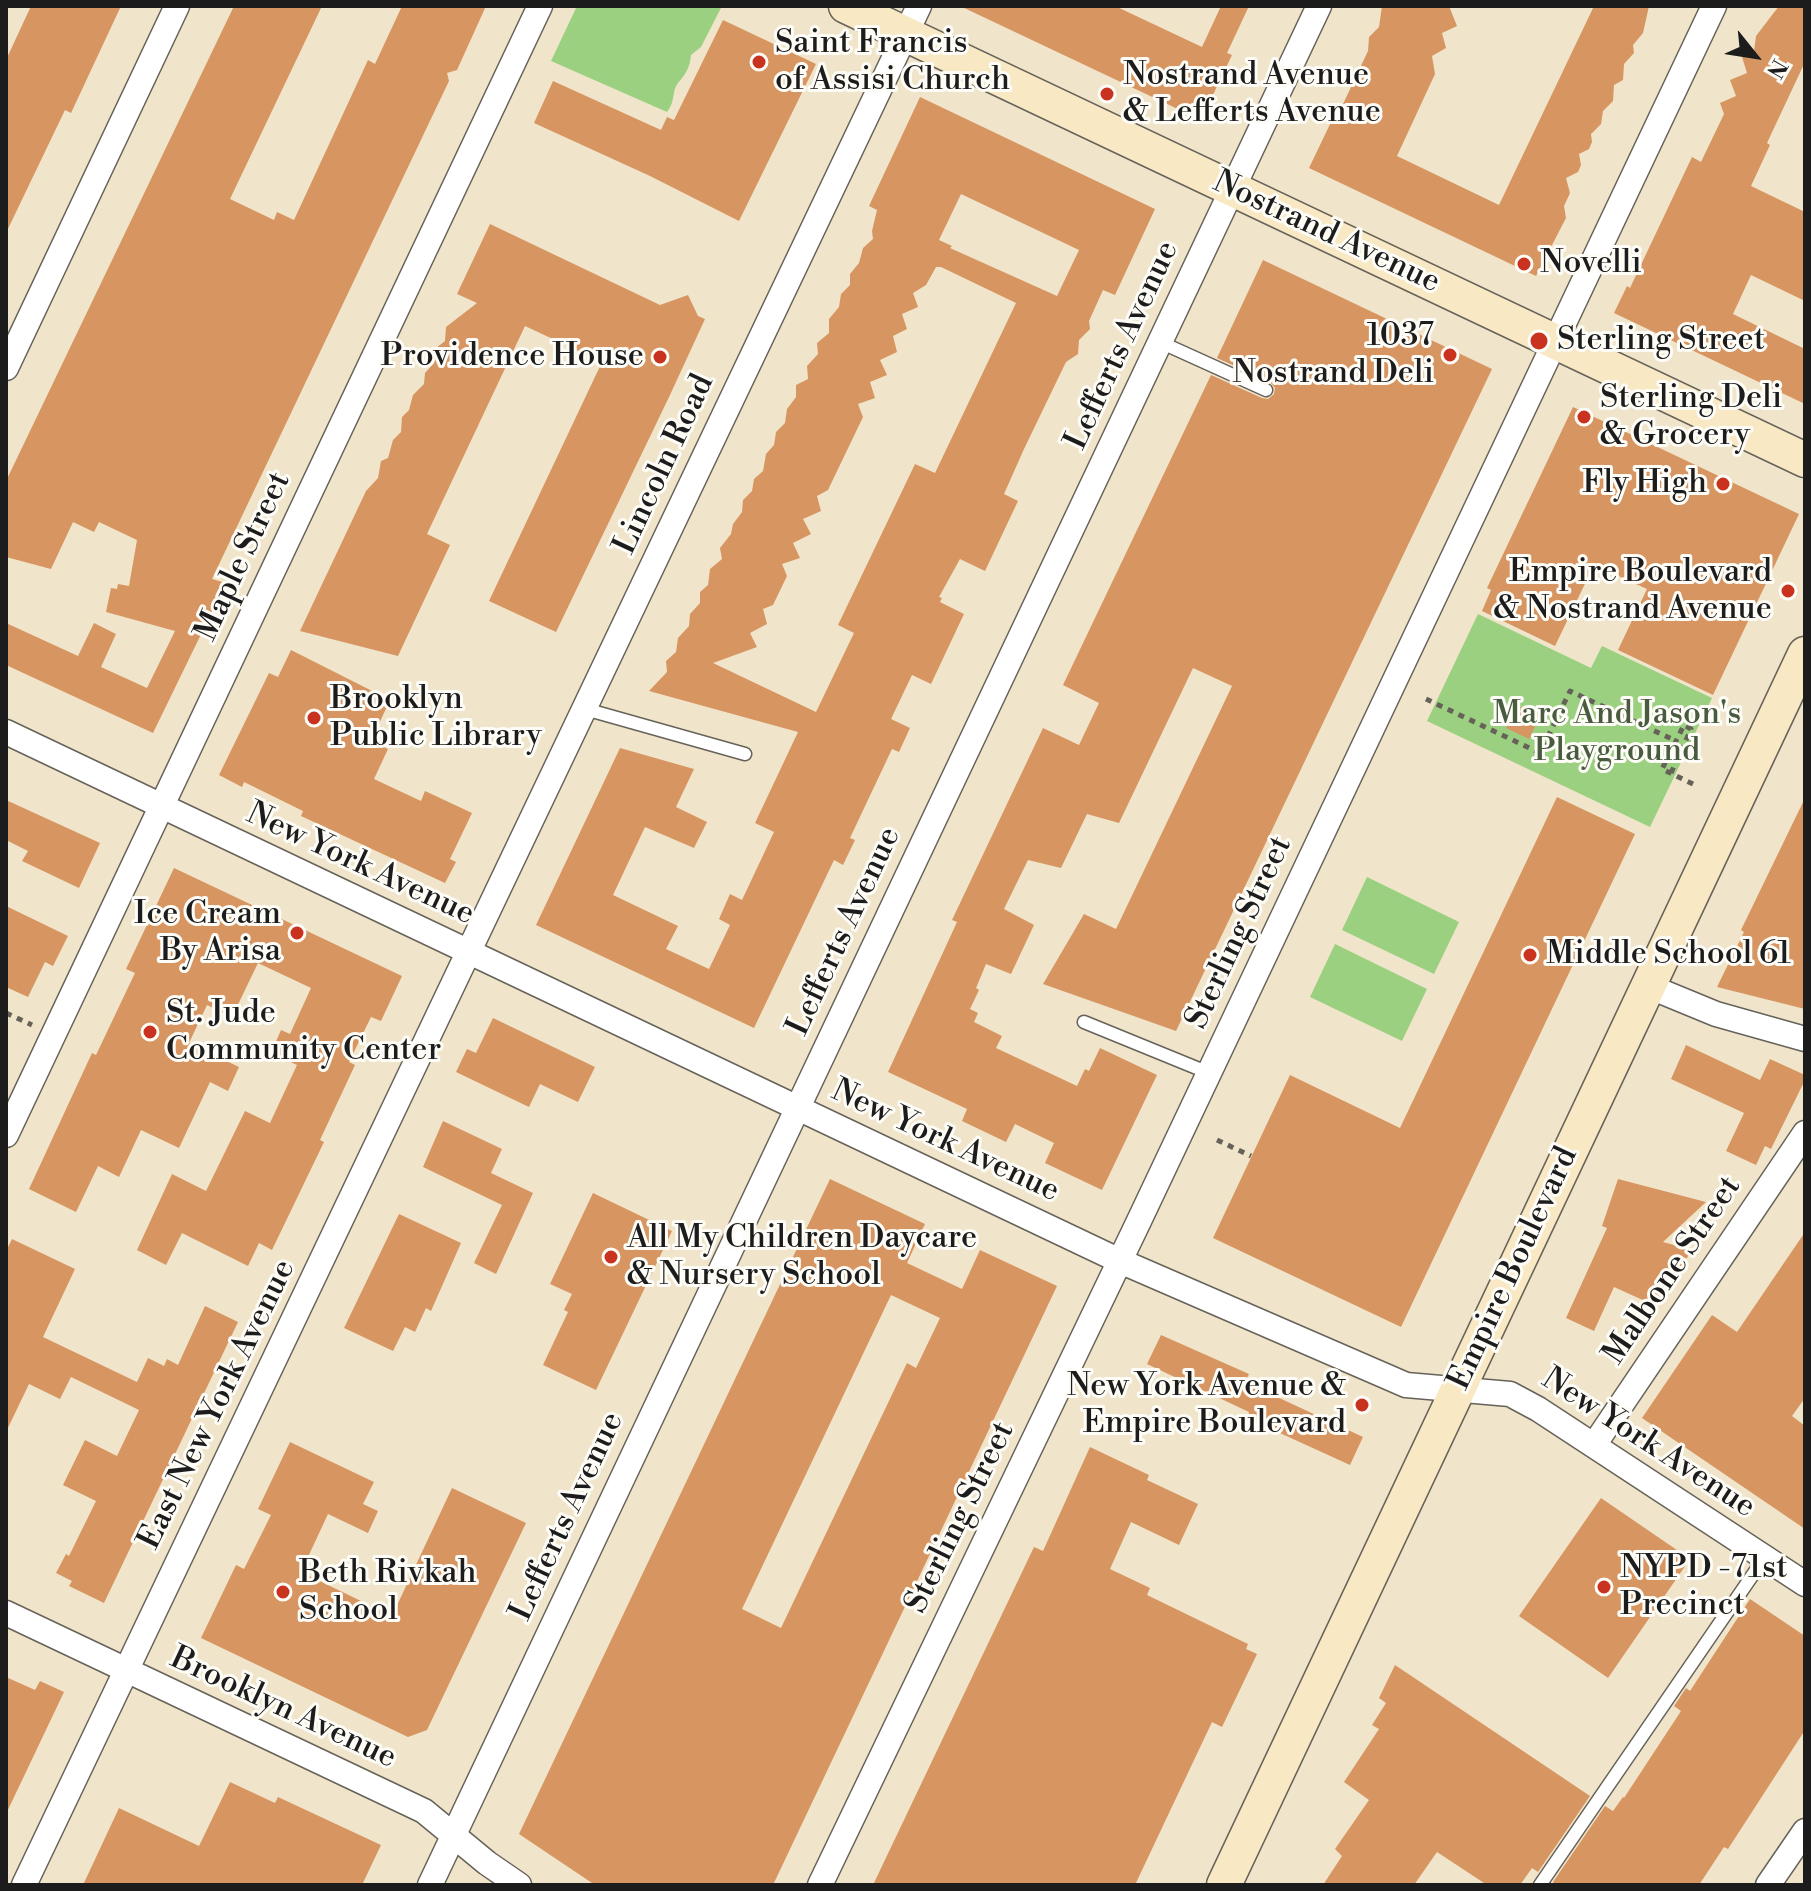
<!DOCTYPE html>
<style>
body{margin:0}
#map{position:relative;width:1811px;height:1891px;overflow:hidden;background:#f0e5ca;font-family:"Libre Bodoni",serif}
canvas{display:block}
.frame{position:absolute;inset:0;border:8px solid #1c1c1c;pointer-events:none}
.north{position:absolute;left:1715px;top:16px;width:80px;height:80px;-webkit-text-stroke:6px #fdfcf7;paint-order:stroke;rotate:120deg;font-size:22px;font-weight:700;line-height:32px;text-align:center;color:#1c1c1c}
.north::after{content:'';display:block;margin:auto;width:28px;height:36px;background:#1c1c1c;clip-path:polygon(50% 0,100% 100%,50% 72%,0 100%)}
</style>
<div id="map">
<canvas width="1811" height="1891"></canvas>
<div class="frame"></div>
<div class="north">N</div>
</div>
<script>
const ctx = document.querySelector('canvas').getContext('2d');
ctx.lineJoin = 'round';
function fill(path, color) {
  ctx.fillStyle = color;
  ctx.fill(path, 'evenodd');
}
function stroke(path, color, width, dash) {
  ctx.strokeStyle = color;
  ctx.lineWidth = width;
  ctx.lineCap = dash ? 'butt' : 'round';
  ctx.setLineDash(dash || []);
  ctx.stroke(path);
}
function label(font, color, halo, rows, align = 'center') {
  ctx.font = font + ' "Libre Bodoni",serif';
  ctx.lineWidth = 6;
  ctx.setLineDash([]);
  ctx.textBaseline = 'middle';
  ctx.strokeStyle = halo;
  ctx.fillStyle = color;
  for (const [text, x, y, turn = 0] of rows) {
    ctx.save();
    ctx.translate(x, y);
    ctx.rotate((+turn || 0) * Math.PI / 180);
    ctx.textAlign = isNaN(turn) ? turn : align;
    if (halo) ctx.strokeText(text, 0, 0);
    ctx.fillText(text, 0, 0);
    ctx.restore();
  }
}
fill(new Path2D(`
 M577 6H722L701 47 691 55C689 78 676 79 674 93 672 102 673 103 667 112L551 61Z
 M1478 614 1591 668 1602 646 1712 698 1650 827 1427 721Z
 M1367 877 1459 922 1434 974 1342 930Z
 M1335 944 1427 989 1402 1041 1310 997Z`), '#9bd081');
fill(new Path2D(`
 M31 6H121L71 113 65 110 6 233V60Z
 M234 6H322L230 199 274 220 277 212 294 220 368 60 375 64 402 6H486L457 70 447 73 449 81 212 579 226 583 153 733 6 665V623L78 656 94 623 116 634 101 667 147 688 175 631 106 612 111 588 117 589 118 584 129 586 137 540 99 522 94 532 73 522 51 569 6 557V481Z
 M960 6H1115L1202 47 1221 6H1249L1227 53 1232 55 1201 120Z
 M1382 6H1449L1457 26 1442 33 1446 48 1432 56 1435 74 1397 156 1499 205 1594 6H1649L1643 33 1633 45 1634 53 1624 64 1623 80 1614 85 1613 101 1603 111 1601 124 1591 134 1592 142 1589 149 1579 154 1581 165 1578 172 1566 178 1570 193 1564 206 1566 218 1536 276 1309 168 1332 120 1335 121 1368 51 1369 37 1379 27Z
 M1779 6H1805V62L1767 143 1770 145 1751 186 1805 212V301L1751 275 1733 314 1805 349V404L1614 313 1627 286 1630 288 1692 157 1701 162 1724 114 1720 103 1736 96 1730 80 1747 73 1742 57 1754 51 1756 36Z
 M723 20 816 64 739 221 650 176 534 123 553 81 661 130 667 117 674 120Z
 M920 97 1155 209 1115 295 1103 290 1089 321 1090 329 1079 340 1078 354 1066 362 1024 449 1004 494 1018 501 985 571 960 559 939 597 942 598 940 602 964 614 931 684 912 675 891 719 910 728 899 752 892 749 850 838 855 840 843 865 834 860 754 1028 536 925 620 748 694 769 676 807 707 822 694 848 645 827 613 895 678 926 666 949 709 969 730 925 719 919 730 894 742 900 774 832 755 823 798 732 649 691 667 672 666 661 676 652 678 638 689 626 690 614 700 603V592L708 585 710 569 722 559 720 548 731 534 733 524 742 512 743 500 752 491 754 479 763 471 766 454 774 445 776 432 785 423 787 409 796 397V385L808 379 807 366 818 354 817 343 829 333V319L839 307 841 294 850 285V274L859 263 863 248 873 239 872 231 877 210 869 206ZM961 194 1079 250 1057 296 950 248 952 246 939 240ZM936 267H941L1016 303 935 473 915 464 838 625 854 633 816 712 713 663 757 647 750 633 767 624 763 609 773 605 787 576 782 564 800 558 793 543 811 534 803 519 821 511 817 496 828 490 863 417 858 404 875 398 870 382 887 375 880 360 897 352 893 336 907 329 902 314 918 307 913 293 926 285Z
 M490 224 660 305 688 295 698 316 705 319 670 395 556 632 489 601 602 362 525 326 427 534 450 545 398 656 300 631 366 491 378 478 381 461 388 458 393 440 401 432 402 417 409 410 413 395 424 384 425 373 434 363 436 348 445 341 446 327 477 303 457 294Z
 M1263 260 1492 369 1176 1031 1043 984 1084 914 1116 929 1232 686 1193 668 1119 823 1087 814 1061 868 1028 860 1004 909 1034 925 1011 974 986 964 976 988 979 990 970 1009 978 1013 974 1022 1002 1036 996 1048 1077 1086 1085 1069 1089 1071 1100 1048 1157 1075 1102 1190 1045 1163 1054 1143 1015 1124 1006 1142 962 1121 967 1109 888 1072 957 922 952 920 1043 728 1079 745 1099 703 1063 685 1211 375 1262 398 1268 399 1274 394 1275 388 1270 382 1217 358Z
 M1573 407 1799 514 1713 695 1618 650 1647 589 1594 565 1555 646 1482 611 1491 590 1487 588Z
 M291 650 390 700 371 741 388 749 374 779 421 801 425 791 472 813 450 859 456 862 445 883 301 816 303 811 244 782 242 787 219 775 269 673 278 677Z
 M1517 705 1540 716 1529 739 1506 728Z
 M1557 797 1635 834 1401 1327 1213 1238 1290 1075 1400 1128Z
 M1805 798V1009L1717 987 1744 932 1741 930Z
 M6 800 100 843 79 888 22 861 28 851 6 840Z
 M174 868 402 976 381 1021 371 1017 349 1062 355 1065 320 1140 324 1142 272 1250 259 1243 248 1266 182 1233 166 1265 137 1250 172 1174 206 1191 245 1111 270 1123 297 1065 271 1053 281 1030 290 1034 311 988 258 963 232 1017 207 1005 189 1043 239 1067 228 1091 210 1082 179 1148 141 1130 119 1177 98 1166 76 1212 29 1189 92 1053 96 1055 135 973 126 969Z
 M6 906 68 936 53 966 45 962 28 997 6 987Z
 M493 1018 595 1067 578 1102 540 1084 529 1107 456 1072 467 1049 476 1053Z
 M1686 1045 1760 1080 1770 1059 1805 1075V1080L1771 1149 1765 1146 1756 1165 1726 1151 1744 1113 1671 1079Z
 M443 1121 502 1149 491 1173 533 1193 496 1274 474 1263 502 1205 423 1167Z
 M830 1179 925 1224 907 1263 962 1289 980 1250 1057 1286 773 1885H595L519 1834ZM891 1295 940 1318 916 1368 907 1363 781 1628 742 1609Z
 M1618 1179 1706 1202 1663 1242 1692 1250 1656 1306 1614 1287 1594 1331 1566 1318 1607 1228 1602 1226Z
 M593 1193 672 1231 596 1390 543 1365 568 1312 564 1310 572 1294 550 1284Z
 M399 1214 461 1243 431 1311 426 1308 415 1332 405 1327 393 1351 344 1328Z
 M1805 1232V1398L1792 1416 1805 1426V1529L1642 1418 1712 1315 1737 1332Z
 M12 1239 75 1269 43 1337 137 1382 148 1358 164 1366 167 1359 178 1365 205 1306 238 1322 104 1603 69 1586 72 1581 56 1573 66 1554 69 1556 96 1501 63 1485 85 1440 117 1456 139 1410 71 1377 60 1399 29 1384 6 1432V1251Z
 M1161 1335 1249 1374 1245 1382 1363 1437 1350 1465 1247 1418 1249 1412 1147 1364Z
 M290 1442 374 1482 363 1504 378 1511 368 1533 328 1514 301 1572 392 1616 452 1488 526 1523 427 1730 408 1737 201 1638 236 1565 244 1569 271 1515 258 1509Z
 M1090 1447 1149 1475 1147 1480 1198 1504 1179 1545 1131 1522 1110 1569 1150 1588 1147 1595 1248 1644 1246 1649 1257 1654 1222 1727 1212 1722 1135 1885H873L1034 1547 1043 1551Z
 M1601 1498 1690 1559 1608 1678 1519 1616Z
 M1750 1599 1805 1636V1730L1728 1849 1724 1847 1699 1885H1556L1553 1882 1605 1806 1613 1811 1623 1797 1624 1798 1681 1711 1674 1706 1686 1688 1690 1691Z
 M1395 1665 1590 1796 1538 1872 1532 1868 1520 1885H1487L1437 1852 1414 1885H1323L1342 1856 1335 1849 1369 1800 1344 1782 1379 1729 1372 1725 1386 1703 1379 1698Z
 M6 1677 35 1690 40 1681 64 1692 6 1814Z
 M230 1782 275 1803 278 1797 381 1845 362 1885H83L119 1808 199 1846Z`), '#d79561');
const lane = new Path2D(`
 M1160 342 1266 390
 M585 709 745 754
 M1084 1022 1209 1073
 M1540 1885 1765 1557`);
const street = new Path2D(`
 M6 368 177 6
 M6 732 1120 1261 1406 1385 1510 1394 1538 1409 1805 1584
 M1648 986 1716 1014 1805 1039
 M6 1135 540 6
 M1594 1445 1805 1133
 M6 1613 424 1811 487 1863 519 1885
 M24 1885 919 6
 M430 1885 1319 6
 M820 1885 1138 1223 1714 6
 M1768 1885 1805 1831`);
const secondary = new Path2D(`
 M846 6 1805 460
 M1224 1885 1805 654`);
stroke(lane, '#666259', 15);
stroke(street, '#666259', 27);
stroke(secondary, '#666259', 37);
stroke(new Path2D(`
 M1426 699 1540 753 1570 691 1676 741 1662 769 1693 784
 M1671 773 1691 729 1684 725 1676 741
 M6 1013 32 1025
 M1217 1140 1251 1156`), '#666259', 5, [6, 6]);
stroke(lane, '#fff', 12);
stroke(street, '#fff', 24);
stroke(secondary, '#f8e8c3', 34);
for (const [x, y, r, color] of [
 [759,62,8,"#c8321e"],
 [1107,94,8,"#c8321e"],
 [1524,264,8,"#c8321e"],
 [1539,341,10,"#c8321e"],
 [1450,355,8,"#c8321e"],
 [660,357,8,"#c8321e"],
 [1584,417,8,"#c8321e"],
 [1723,484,8,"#c8321e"],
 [1788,591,8,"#c8321e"],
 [314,718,8,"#c8321e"],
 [297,933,8,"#c8321e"],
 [1530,955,8,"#c8321e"],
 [150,1032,8,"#c8321e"],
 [611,1257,8,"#c8321e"],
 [1362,1405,8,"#c8321e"],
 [1604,1587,8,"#c8321e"],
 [283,1592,8,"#c8321e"]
]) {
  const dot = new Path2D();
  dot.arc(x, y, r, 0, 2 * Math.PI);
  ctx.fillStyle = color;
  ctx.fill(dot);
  stroke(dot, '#fdfcf7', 3);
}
label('32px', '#1c1c1c', '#fdfcf7', [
 ["Saint Francis",775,44],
 ["of Assisi Church",775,81],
 ["Nostrand Avenue",1123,76],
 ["& Lefferts Avenue",1123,113],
 ["Novelli",1540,264],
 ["1037",1434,337,"right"],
 ["Nostrand Deli",1434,374,"right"],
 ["Sterling Street",1557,341],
 ["Providence House",644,357,"right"],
 ["Sterling Deli",1600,399],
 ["& Grocery",1600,436],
 ["Fly High",1707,484,"right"],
 ["Empire Boulevard",1772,573,"right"],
 ["& Nostrand Avenue",1772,610,"right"],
 ["Brooklyn",330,700],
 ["Public Library",330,737],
 ["Ice Cream",281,915,"right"],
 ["By Arisa",281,952,"right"],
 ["Middle School 61",1546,955],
 ["St. Jude",166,1014],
 ["Community Center",166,1051],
 ["All My Children Daycare",627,1239],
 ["& Nursery School",627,1276],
 ["New York Avenue &",1346,1387,"right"],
 ["Empire Boulevard",1346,1424,"right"],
 ["NYPD -71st",1620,1569],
 ["Precinct",1620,1606],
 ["Beth Rivkah",299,1574],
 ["School",299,1611]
], 'left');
label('32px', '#1c1c1c', '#fdfcf7', [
 ["Nostrand Avenue",1326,233,25],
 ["Lefferts Avenue",1123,346,-65],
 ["Lincoln Road",665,465,-65],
 ["Maple Street",244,557,-65],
 ["New York Avenue",360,865,25],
 ["Lefferts Avenue",845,932,-65],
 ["Sterling Street",1240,933,-65],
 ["New York Avenue",945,1142,25],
 ["Empire Boulevard",1514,1269,-65],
 ["Malbone Street",1673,1271,-56],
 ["East New York Avenue",218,1405,-64],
 ["New York Avenue",1648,1444,33],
 ["Lefferts Avenue",568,1517,-65],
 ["Sterling Street",961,1518,-64],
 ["Brooklyn Avenue",283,1709,25]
]);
label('32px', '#485b3f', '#fdfcf7', [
 ["Marc And Jason's",1617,715],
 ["Playground",1617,752]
]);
</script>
